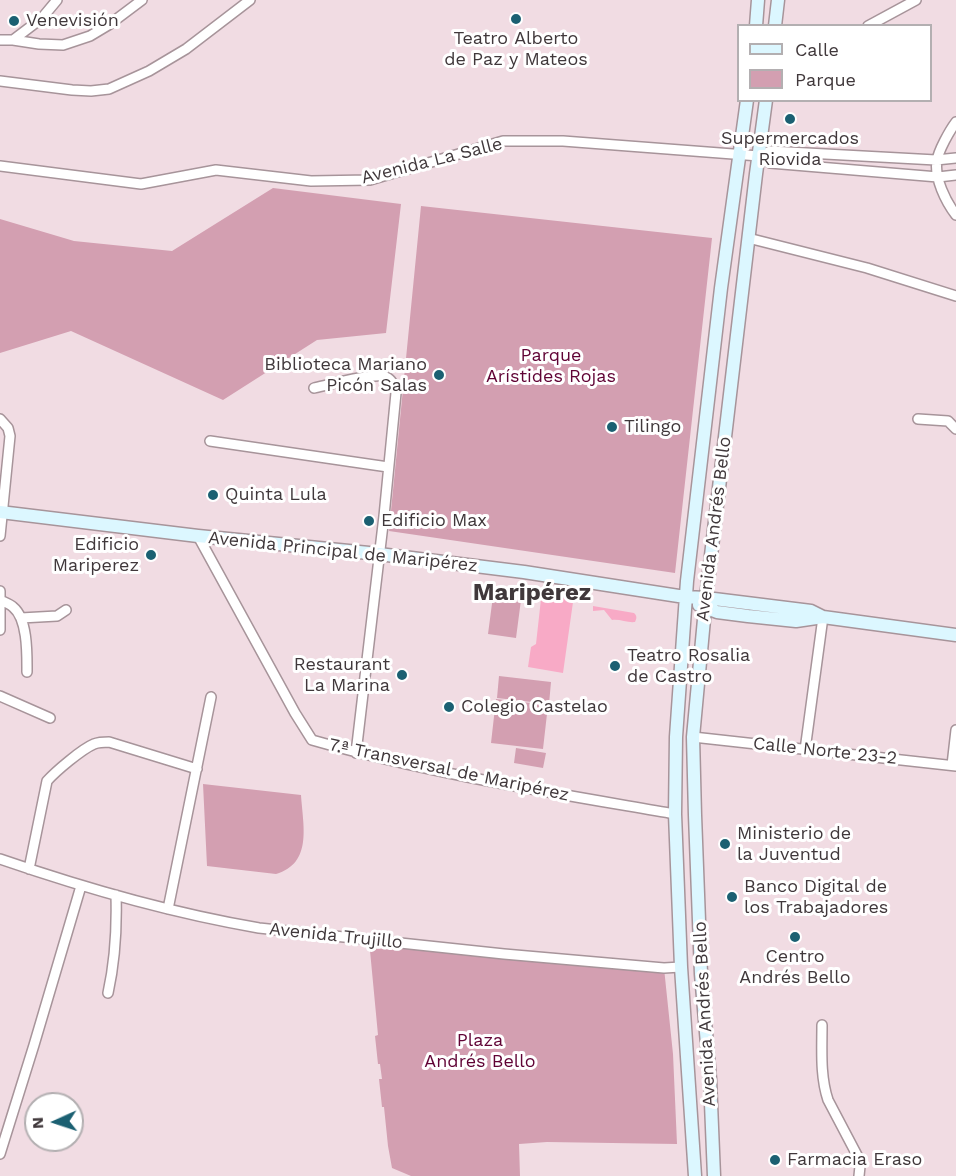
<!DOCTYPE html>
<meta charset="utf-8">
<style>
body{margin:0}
#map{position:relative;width:956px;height:1176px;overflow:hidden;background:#f1dce3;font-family:"Work Sans",sans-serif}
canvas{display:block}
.legend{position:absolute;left:737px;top:24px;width:195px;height:78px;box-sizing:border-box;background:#fff;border:2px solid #b3afb1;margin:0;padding:8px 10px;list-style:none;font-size:18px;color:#40383b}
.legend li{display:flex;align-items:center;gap:12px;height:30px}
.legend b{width:30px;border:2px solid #b3afb1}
.north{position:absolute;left:24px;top:1092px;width:60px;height:60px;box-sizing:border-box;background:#fff;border:2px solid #b3afb1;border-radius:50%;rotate:267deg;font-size:16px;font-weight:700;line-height:24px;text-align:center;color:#40383b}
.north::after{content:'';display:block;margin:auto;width:21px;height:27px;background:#1b6072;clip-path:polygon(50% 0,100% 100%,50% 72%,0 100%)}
</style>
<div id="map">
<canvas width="956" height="1176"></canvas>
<ul class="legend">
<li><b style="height:8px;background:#dcf7ff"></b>Calle</li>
<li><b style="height:16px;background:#d39fb1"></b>Parque</li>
</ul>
<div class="north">N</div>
</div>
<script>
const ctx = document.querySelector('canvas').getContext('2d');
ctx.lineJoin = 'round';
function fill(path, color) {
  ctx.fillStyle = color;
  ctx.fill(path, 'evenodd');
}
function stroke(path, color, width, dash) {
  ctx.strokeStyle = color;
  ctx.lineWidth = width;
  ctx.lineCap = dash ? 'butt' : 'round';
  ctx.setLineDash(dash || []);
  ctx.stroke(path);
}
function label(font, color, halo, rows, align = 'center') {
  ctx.font = font + ' "Work Sans",sans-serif';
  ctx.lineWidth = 6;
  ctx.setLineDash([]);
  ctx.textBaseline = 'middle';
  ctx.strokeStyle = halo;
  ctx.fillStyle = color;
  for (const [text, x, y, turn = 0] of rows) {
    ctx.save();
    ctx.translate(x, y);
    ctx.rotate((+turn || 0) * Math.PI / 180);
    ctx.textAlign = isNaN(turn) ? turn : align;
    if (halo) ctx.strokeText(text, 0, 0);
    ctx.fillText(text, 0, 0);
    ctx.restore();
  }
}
fill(new Path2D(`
 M273 188 401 204 386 333 317 340 223 400 71 331 0 353V219L74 241 172 251Z
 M421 206 712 238 675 573 389 531Z
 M493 596 521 600 516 638 488 634Z
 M499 676 551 682 549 704 497 698Z
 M496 699 548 705 543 749 491 743Z
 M516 748 546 753 543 768 514 763Z
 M203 784 301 795C303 826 313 863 276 874L207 866Z
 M369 940 664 968 673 1054 677 1144 547 1142 519 1144 520 1176H411L392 1168 388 1146 384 1107H382L379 1079H382L380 1064H378L375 1036 378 1035Z`), '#d39fb1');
fill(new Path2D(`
 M542 590 574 595 563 673 528 667 531 647 536 644Z
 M593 606 634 613C637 616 637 618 635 622 628 623 620 619 612 620L604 610 593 611Z`), '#f8aac6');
const street = new Path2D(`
 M868 26 916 0
 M0 40H13L42 18 57 0
 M13 40 39 44 63 45 90 36 110 24 142 0
 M0 81 72 90 91 91 109 89 149 71 186 49 250 0
 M956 122C950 130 938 151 937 161 934 178 946 202 956 215
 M759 156 770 151 936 160 956 158
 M0 166 141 184 216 170 311 181 370 180 503 141H563L759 156 770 163 938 177 956 175
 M748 238 867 268 956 296
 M314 388C328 385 375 372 386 377 393 380 394 387 396 393L384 516 356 753
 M0 419 8 428 10 436 0 536
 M918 419 948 421 956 429
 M210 441 388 467
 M198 536 295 713 312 740C431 774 554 793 675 814
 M0 591V630
 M0 600C4 602 10 604 13 607 28 619 27 655 27 672
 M21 618 57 616 66 610
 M0 696 50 718
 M693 737 956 766
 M805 750 823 617
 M952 765 956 730
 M0 859C84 888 171 913 259 928L504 954 664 968 681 967
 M29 869 47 781C56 771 82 749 94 744 99 742 104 742 109 742L197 769
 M168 909 211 697
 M108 993C115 961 117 928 116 895
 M822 1025C822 1050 820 1076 828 1100L858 1157 860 1166 859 1176
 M0 1154 34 1045 81 886`);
const secondary = new Path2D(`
 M756 26 758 0
 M775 26 778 0
 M0 512 198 536 379 554 524 572 685 597 706 598 811 611 823 617
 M699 605 717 612 748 616 796 621 823 617 956 635
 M695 1176 681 967 675 814 676 737 687 581 721 288 747 100
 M714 1176 710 1079 701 974 695 815 693 737 706 598 756 174 766 100`);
stroke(street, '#a7949a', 12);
stroke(secondary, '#a7949a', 15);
stroke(street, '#fff', 9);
stroke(secondary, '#dcf7ff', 12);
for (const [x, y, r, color] of [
 [516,19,6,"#1b6072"],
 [14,21,6,"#1b6072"],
 [790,119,6,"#1b6072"],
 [439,375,6,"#1b6072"],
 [612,427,6,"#1b6072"],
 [213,495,6,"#1b6072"],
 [369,521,6,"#1b6072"],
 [151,555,6,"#1b6072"],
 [615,666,6,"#1b6072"],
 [402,675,6,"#1b6072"],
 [449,707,6,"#1b6072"],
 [725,844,6,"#1b6072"],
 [732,897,6,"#1b6072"],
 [795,937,6,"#1b6072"],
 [775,1160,6,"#1b6072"]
]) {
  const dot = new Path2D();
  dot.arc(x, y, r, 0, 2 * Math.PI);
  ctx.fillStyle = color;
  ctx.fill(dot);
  stroke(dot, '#fff', 2);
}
label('18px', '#40383b', '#fff', [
 ["Venevisión",26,21],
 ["Teatro Alberto",516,39,"center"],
 ["de Paz y Mateos",516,60,"center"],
 ["Supermercados",790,139,"center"],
 ["Riovida",790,160,"center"],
 ["Biblioteca Mariano",427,365,"right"],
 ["Picón Salas",427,386,"right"],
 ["Tilingo",624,427],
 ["Quinta Lula",225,495],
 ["Edificio Max",381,521],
 ["Edificio",139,545,"right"],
 ["Mariperez",139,566,"right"],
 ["Teatro Rosalia",627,656],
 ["de Castro",627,677],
 ["Restaurant",390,665,"right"],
 ["La Marina",390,686,"right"],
 ["Colegio Castelao",461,707],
 ["Ministerio de",737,834],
 ["la Juventud",737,855],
 ["Banco Digital de",744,887],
 ["los Trabajadores",744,908],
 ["Centro",795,957,"center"],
 ["Andrés Bello",795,978,"center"],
 ["Farmacia Eraso",787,1160]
], 'left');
label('18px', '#40383b', '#fff', [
 ["Avenida La Salle",432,161,-14],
 ["Avenida Andrés Bello",714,529,-83],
 ["Avenida Principal de Maripérez",343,552,6],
 ["Calle Norte 23-2",825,751,6],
 ["7.ª Transversal de Maripérez",449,770,12],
 ["Avenida Trujillo",336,936,6],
 ["Avenida Andrés Bello",705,1014,-93]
]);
label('18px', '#600335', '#fff', [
 ["Parque",551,356],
 ["Arístides Rojas",551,377],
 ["Plaza",480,1041],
 ["Andrés Bello",480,1062]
]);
label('bold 24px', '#40383b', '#fff', [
 ["Maripérez",532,593]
]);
</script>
